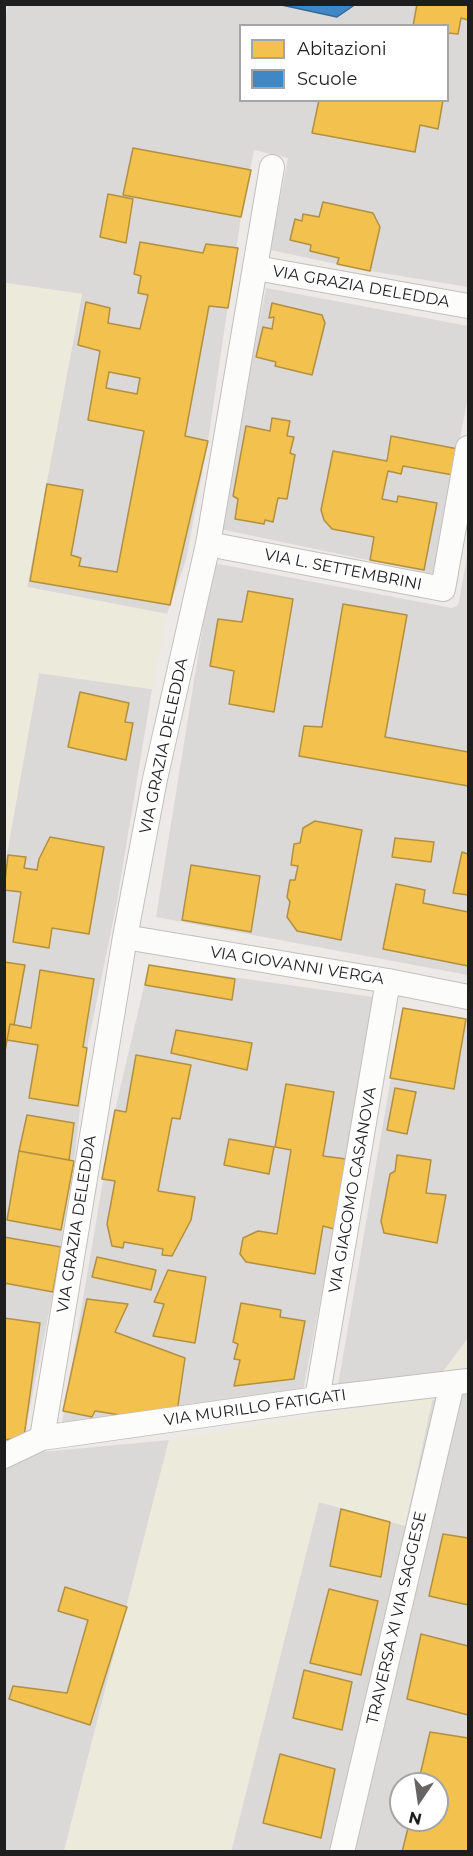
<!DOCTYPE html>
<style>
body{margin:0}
#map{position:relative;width:473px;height:1856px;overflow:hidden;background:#ece9e6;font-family:Montserrat,sans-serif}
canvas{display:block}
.frame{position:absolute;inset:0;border:6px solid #1e1e1e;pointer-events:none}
.legend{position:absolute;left:239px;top:24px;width:210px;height:78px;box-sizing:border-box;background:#fff;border:2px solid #a5a5a5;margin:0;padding:8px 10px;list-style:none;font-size:18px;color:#1e1e1e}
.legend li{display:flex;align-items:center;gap:12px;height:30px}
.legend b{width:30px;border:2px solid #a5a5a5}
.north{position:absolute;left:389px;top:1772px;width:60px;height:60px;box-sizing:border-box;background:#fff;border:2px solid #a5a5a5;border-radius:50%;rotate:193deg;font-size:16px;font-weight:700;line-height:24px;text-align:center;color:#1e1e1e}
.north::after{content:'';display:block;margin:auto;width:21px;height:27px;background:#666564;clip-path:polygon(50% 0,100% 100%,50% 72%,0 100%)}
</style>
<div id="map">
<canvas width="473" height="1856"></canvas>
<div class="frame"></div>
<ul class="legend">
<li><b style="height:16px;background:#f2c14e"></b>Abitazioni</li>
<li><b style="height:16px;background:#3f88c5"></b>Scuole</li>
</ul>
<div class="north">N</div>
</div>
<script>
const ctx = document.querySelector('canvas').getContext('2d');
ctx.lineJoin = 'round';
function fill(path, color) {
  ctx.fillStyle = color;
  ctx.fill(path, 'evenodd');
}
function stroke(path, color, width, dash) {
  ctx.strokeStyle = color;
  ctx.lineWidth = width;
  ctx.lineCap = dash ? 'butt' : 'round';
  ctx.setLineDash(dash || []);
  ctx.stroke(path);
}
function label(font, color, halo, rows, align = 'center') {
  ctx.font = font + ' Montserrat,sans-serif';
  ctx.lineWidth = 6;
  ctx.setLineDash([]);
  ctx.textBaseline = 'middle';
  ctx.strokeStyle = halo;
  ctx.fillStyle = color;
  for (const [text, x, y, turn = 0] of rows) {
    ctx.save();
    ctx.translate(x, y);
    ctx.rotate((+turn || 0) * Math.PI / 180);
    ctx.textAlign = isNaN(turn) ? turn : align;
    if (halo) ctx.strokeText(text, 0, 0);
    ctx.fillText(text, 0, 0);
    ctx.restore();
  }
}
fill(new Path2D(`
 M8 5H468V287L370 271 270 250 288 158 254 150 241 217 208 441 186 560 167 614 27 587 82 294 5 283 4 25ZM240 26H448V100H240Z
 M266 288 468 326V396L434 574 220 529Z
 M468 551V975L156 917 213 563 452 608 457 606 459 602Z
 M39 673 152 689 116 907 87 1048 74 1161 53 1292 24 1437 5 1440V864Z
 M149 965 373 997 334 1229 303 1391 62 1423 115 1110Z
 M403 1008 468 1019V1338L439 1377 337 1391Z
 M468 1393V1851L231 1852 319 1502 405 1525 432 1400ZM401 1784H437V1820H401Z
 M169 1440 64 1851H5L4 1469 43 1452Z`), '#dbd9d8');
fill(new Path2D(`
 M5 283 82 294 27 587 167 614 152 689 39 673 5 864Z
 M468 1338V1372L439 1377Z
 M433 1397 405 1526 319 1502 231 1851 64 1852 169 1440Z`), '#eceada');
const homes = new Path2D(`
 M417 4H468V20L461 18 458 34 448 33V26H413Z
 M319 100H443L438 129 420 125 415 152 312 133Z
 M133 148 251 170 241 217 123 195Z
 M108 194 133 199 126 243 100 237Z
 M323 202 373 213 380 227 370 271 337 264 339 258 310 251 311 245 290 240 295 219 302 221 303 214 319 217Z
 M140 242 203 253 206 244 238 248 228 308 209 306 185 436 208 441 170 605 30 581 47 484 83 490 71 555 81 558 79 566 117 572 144 431 88 420 100 351 78 345 86 302 110 308 108 323 140 329 148 295 138 293 141 276 134 274ZM109 372 140 378 137 394 106 388Z
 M272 303 322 315 325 323 312 375 275 366 276 362 256 357 263 327 272 329 274 317 269 318Z
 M272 418 290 421 287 436 294 437 290 453 295 455 287 499 278 498 273 522 265 520 264 524 235 519 238 499 233 496 246 426 270 431Z
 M391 436 458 449 453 475 403 466 401 474 388 471 382 499 397 502 398 496 437 503 424 570 370 560 374 537 332 529 324 520 321 510 333 451 387 461Z
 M248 591 293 599 274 712 229 704 234 671 210 666 218 619 242 622Z
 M343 604 407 615 385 737 468 752V786L299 756 304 726 322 727Z
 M80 692 129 703 125 722 133 723 126 760 68 747Z
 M315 821 362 830 341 940 297 931 287 917 290 902 287 897 290 880H295L298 866 291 865 294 844 300 843 303 828Z
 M50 837 104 847 89 934 52 928 49 948 13 942 21 892 4 890 8 855 26 857 24 868 37 870 39 859Z
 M395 838 434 842 431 862 392 857Z
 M462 852 468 854V895L453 893Z
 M191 865 260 876 251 932 182 920Z
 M396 884 425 890 423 903 468 912V966L383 949Z
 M4 962 25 965 14 1025 10 1024 5 1051Z
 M149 965 235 979 232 1000 145 985Z
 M40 970 94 979 83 1047 87 1048 78 1106 29 1098 38 1045 7 1040 10 1024 31 1028Z
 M403 1008 466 1019 454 1089 390 1078Z
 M176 1030 252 1043 247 1070 171 1053Z
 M136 1055 191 1065 180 1119 172 1118 158 1191 195 1197 191 1220 172 1256 162 1255 163 1249 124 1242 123 1248 112 1246 107 1224 115 1181 102 1179 115 1110 126 1112Z
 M286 1084 334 1092 323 1156 346 1159 334 1229 323 1226 315 1274 246 1262 240 1254 243 1238 258 1231 277 1234 291 1150 275 1147Z
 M395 1088 416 1092 407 1134 387 1130Z
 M27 1115 74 1123 69 1160 19 1151Z
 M229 1139 274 1147 269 1174 224 1165Z
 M19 1151 74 1161 61 1230 7 1220Z
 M397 1155 431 1160 426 1193 446 1195 437 1243 384 1233 381 1221 390 1174 395 1171Z
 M4 1237 61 1247 53 1292 4 1283Z
 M97 1257 156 1270 151 1290 92 1277Z
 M168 1270 206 1277 195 1343 153 1336 164 1304 154 1302Z
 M87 1299 128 1304 115 1332 185 1358 177 1412 120 1415 95 1411 92 1417 63 1411Z
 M241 1303 281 1310 280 1317 305 1321 294 1379 234 1386 240 1360 234 1359 238 1344 233 1342Z
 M4 1318 40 1323 24 1437 4 1440Z
 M341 1509 390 1522 381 1577 330 1566Z
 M443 1534 468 1538V1605L429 1596Z
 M65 1587 127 1607 90 1725 9 1699 13 1686 67 1693 88 1620 58 1611Z
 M329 1589 378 1601 361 1675 310 1663Z
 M421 1634 468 1646V1715L407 1699Z
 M304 1670 352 1682 342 1730 293 1718Z
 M430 1732 468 1738V1852H402L410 1820H437V1784H418Z
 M280 1754 335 1769 321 1838 263 1823Z`);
fill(homes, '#f2c14e');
stroke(homes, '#b29040', 1.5);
const schools = new Path2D(`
 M277 4H356L337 17Z`);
fill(schools, '#3f88c5');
stroke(schools, '#356893', 1.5);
const minor = new Path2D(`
 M256 268 468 306
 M208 544 443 589 468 448
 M125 937 388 981 468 997
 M317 1399 388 981
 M42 1438 125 937 155 779 208 544 272 167
 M4 1456 42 1438 317 1399 468 1381
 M342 1852 452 1384`);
stroke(minor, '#c2c0bf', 26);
stroke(minor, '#fcfcfb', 24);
label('16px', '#1e1e1e', '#fff', [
 ["VIA GRAZIA DELEDDA",361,287,10],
 ["VIA L. SETTEMBRINI",343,570,11],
 ["VIA GRAZIA DELEDDA",164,746,-78],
 ["VIA GIOVANNI VERGA",297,966,9],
 ["VIA GIACOMO CASANOVA",353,1190,-80],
 ["VIA GRAZIA DELEDDA",77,1224,-81],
 ["VIA MURILLO FATIGATI",255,1408,-8],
 ["TRAVERSA XI VIA SAGGESE",397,1618,-77]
]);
</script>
